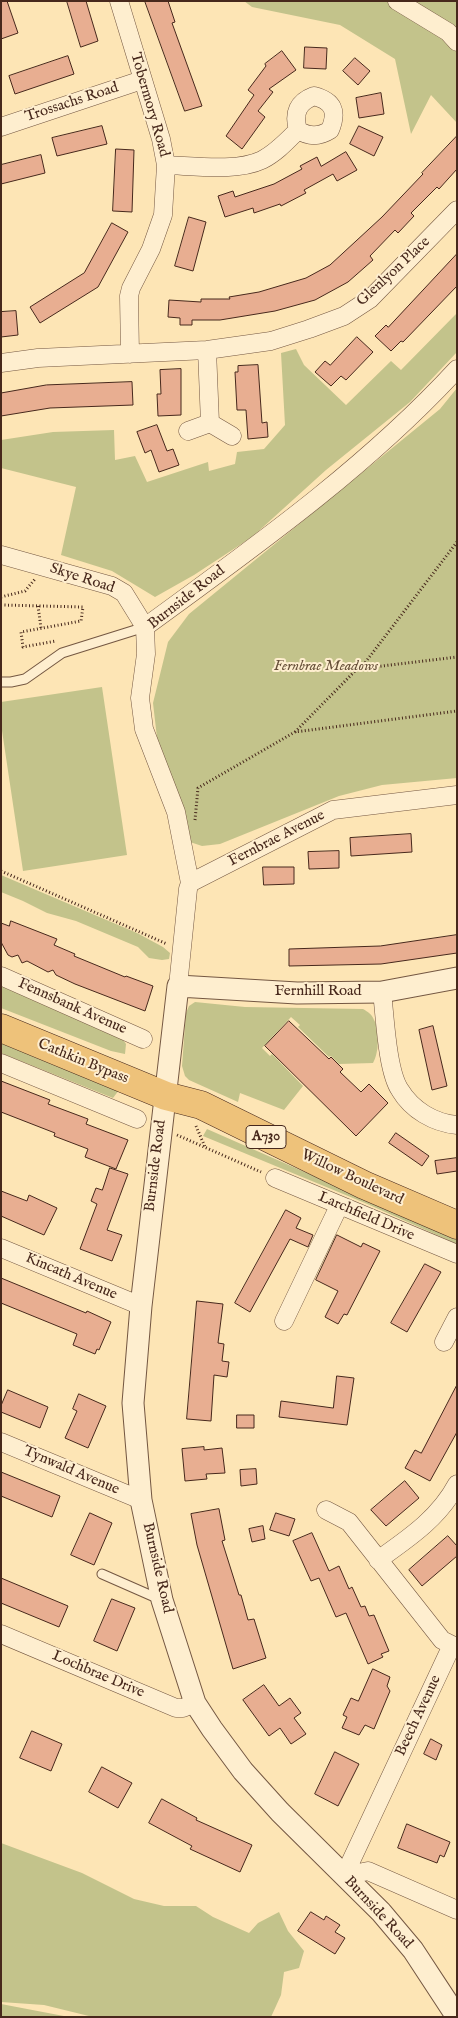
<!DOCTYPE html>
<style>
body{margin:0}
#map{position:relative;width:458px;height:2018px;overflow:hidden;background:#fde5b5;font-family:"IM FELL English",serif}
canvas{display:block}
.frame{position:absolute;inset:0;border:2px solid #47281c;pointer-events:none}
</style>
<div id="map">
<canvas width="458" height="2018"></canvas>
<div class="frame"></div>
</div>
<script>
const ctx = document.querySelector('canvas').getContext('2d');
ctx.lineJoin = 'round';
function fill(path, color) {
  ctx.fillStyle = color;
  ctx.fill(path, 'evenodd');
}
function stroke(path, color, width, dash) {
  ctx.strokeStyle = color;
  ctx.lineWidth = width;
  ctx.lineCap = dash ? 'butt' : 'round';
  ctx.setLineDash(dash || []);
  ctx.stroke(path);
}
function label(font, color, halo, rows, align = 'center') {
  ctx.font = font + ' "IM FELL English",serif';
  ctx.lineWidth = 4;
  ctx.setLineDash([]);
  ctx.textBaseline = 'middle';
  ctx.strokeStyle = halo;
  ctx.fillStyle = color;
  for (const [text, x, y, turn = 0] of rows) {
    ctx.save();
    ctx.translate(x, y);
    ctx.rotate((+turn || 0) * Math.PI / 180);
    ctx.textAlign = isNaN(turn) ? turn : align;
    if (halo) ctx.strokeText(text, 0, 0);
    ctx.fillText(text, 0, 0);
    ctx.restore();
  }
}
fill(new Path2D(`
 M244 1H457V123L431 95 411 134 395 59 340 25 252 7Z
 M457 313V352L410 402 326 470 252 537 194 575 155 597 112 571 61 555 76 487 1 468V440L53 432 114 430 115 460 135 456 147 482 208 462 209 471 235 464 237 452 264 449 285 425 281 353 296 349 304 365 346 405 391 361 401 370Z
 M457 388V778L382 785 339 796 220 844 202 846 190 842 159 755 153 703 168 642 189 614 440 409Z
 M102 687 127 855 23 871 1 724V702Z
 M1 875 137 933 163 947 170 953 169 959 162 960 149 958 138 947 76 921 47 913 23 901 1 892Z
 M1 984 121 1037 126 1044 125 1054 111 1051 1 1008Z
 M195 1002 245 1007 363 1009C368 1012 372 1014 374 1020 380 1030 379 1053 373 1063L339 1064 331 1056 329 1057 298 1027 300 1025 291 1017 262 1048 270 1056 272 1054 303 1086 284 1110 240 1093 238 1102 189 1080 185 1076 182 1066 186 1013 189 1006Z
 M1 1043 119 1090 113 1098 1 1053Z
 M207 1129 457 1239V1244L365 1203 203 1136Z
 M1 1843 82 1873 134 1899 164 1906H196L213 1917 249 1933 258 1923 279 1912 288 1931 304 1951 299 1968 284 1972 281 1995 271 2017H93L44 2005 1 2002Z
 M1 2004 69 2017H1Z`), '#c3c38b');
const building = new Path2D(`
 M1 1H7L18 33 1 39Z
 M67 1H86L98 41 81 47Z
 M145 1H168L175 22 172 23 202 106 185 111Z
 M305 47 327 48 326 69 304 68Z
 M282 51 296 70 269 89 273 92 258 111 265 117 242 149 226 136 254 95 248 90 266 66 265 64Z
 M68 56 74 74 15 94 9 76Z
 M355 58 370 71 358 85 343 71Z
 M381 93 384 114 359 118 356 98Z
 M102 126 107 144 57 156 52 138Z
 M359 126 383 137 374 156 350 144Z
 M457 136V169L439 189 437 187 411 213 414 216 398 233 395 230 370 256 373 260 348 282 315 300 275 311 220 320H192V325H180V318L168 317 169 300 201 302V299H230L229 297 259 292 306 278 330 265 382 217 423 174 422 173Z
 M116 149 134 150 132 212 113 211Z
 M346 152 357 170 337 181 333 174 304 190 306 193 281 206 280 204 254 213 253 208 225 217 218 196 233 191 235 197 274 184 302 169 300 166 317 157 321 166Z
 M41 155 45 173 1 184V165Z
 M189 217 206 222 193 271 175 266Z
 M112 223 128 232 98 287 40 323 30 307 84 273Z
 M457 254V286L403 342 401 341 391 351 375 336 386 325 388 327Z
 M16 311 18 335 1 337V312Z
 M357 337 373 352 346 380 341 376 331 386 315 372 325 361 330 365Z
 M258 365 262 423 267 422 268 437 248 439 246 410H237L235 372H238V366Z
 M181 369V415L158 416 157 394H161L160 370Z
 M132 382 133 405 50 408 1 416V393L46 385Z
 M157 425 167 451 173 449 179 465 159 472 151 450 145 453 137 432Z
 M411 834 412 852 351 856 350 838Z
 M339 851V868L309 869 308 852Z
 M263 867H294V884L264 885Z
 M11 921 57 939 54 945 75 954 74 956 125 977 126 976 153 986 145 1011 75 984 56 975 53 970 48 972 27 961 22 963 18 955 12 957 8 955 1 942V923L9 926Z
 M457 935V953L381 964 289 966V949L380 946Z
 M289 1021 329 1059 331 1057 343 1069 340 1072 361 1092 369 1084 388 1103 356 1136 265 1046Z
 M433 1026 447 1086 432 1090 419 1030Z
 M1 1081 50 1100 48 1104 88 1119 86 1124 128 1140 116 1169 85 1157 88 1149 54 1136 55 1133 1 1112Z
 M396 1133 429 1156 422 1166 389 1143Z
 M457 1158V1171L437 1174 435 1161Z
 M110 1168 128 1174 107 1230 122 1235 112 1261 80 1249 97 1204 91 1201 96 1188 102 1190Z
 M1 1191 27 1201 29 1195 57 1208 44 1235 1 1216Z
 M286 1210 301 1218 296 1228 313 1235 308 1247 290 1239 250 1312 235 1303Z
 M337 1235 361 1247 363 1243 380 1251 347 1315 344 1314 338 1324 325 1317 338 1291 316 1280Z
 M425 1264 441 1272 407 1332 391 1323Z
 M1 1278 86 1313 87 1311 111 1322 99 1350 97 1349 95 1354 73 1345 77 1334 1 1303Z
 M197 1301 223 1304 218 1343 224 1344 222 1361 229 1362 227 1377 214 1375 211 1421 187 1419Z
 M337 1376 354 1378 347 1425 279 1417 281 1401 333 1408Z
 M457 1385V1432L430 1481 405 1468 415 1450 421 1453Z
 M8 1390 48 1407 40 1428 1 1412V1406Z
 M79 1394 106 1406 88 1448 65 1438 77 1411 73 1409Z
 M237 1415H254V1428H237Z
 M204 1447V1450L222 1448 225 1473 206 1474 207 1479 185 1481 182 1449Z
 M256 1469 257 1484 241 1486 240 1470Z
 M1 1472 60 1496 52 1517 1 1496Z
 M405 1481 419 1498 386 1526 371 1510Z
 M219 1509 225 1540 222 1541 239 1595H241L248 1620 254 1619 266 1658 233 1669 197 1545 191 1514Z
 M90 1513 112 1523 94 1565 71 1555Z
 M276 1513 295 1519 289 1536 270 1530Z
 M263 1526 265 1539 252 1542 249 1529Z
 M312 1533 329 1571 339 1566 349 1589 352 1587 361 1607 365 1606 369 1616 374 1615 389 1651 381 1654 383 1657 368 1664 346 1613 336 1617 319 1578 311 1581 293 1541Z
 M448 1536 457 1546V1556L422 1586 409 1570Z
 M1 1578 68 1606 59 1627 1 1603Z
 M112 1599 135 1608 117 1651 94 1641Z
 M373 1669 390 1677 387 1686 390 1691 374 1729 365 1725 359 1735 342 1728 347 1717 343 1715 351 1698 358 1701Z
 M264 1685 279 1706 290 1698 301 1713 294 1718 306 1734 291 1744 280 1728 269 1736 243 1700Z
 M32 1731 62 1744 51 1771 20 1758Z
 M431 1739 442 1745 436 1760 424 1754Z
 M335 1752 359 1764 338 1806 315 1794Z
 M102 1767 132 1783 118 1808 89 1792Z
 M162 1799 197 1818 196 1820 252 1845 240 1872 190 1849 192 1846 149 1823Z
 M407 1824 450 1842 444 1857 440 1855 437 1863 398 1848Z
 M311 1912 324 1920 326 1916 340 1925 335 1932 345 1938 335 1954 298 1931Z`);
fill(building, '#e8ae91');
stroke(building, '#47281c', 1);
const service = new Path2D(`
 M1 682H11L25 679 62 653 145 627
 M102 1574 159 1599`);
const minor = new Path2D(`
 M119 1 161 139 166 165 163 215 151 249 131 288 129 296 130 354
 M397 1 448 32 457 42
 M314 96C333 101 338 111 330 130 319 137 309 137 298 130 293 113 298 102 314 96Z
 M1 127 142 80
 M166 165C194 166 237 172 262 160 276 153 287 141 298 130
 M207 350 210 423
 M1 363 38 358 207 350 271 341 309 329 344 316 370 299 457 210
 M210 423 232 436
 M188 431 210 423
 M1 555 112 586 124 593 145 627 146 654 140 698 144 729 176 812 190 883 188 889 178 986
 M145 627C253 548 366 468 457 369
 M190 883 333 810 457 795
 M1 976 143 1039
 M382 992C385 1016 387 1071 400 1090 412 1110 434 1123 457 1125
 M1 1063 137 1119
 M275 1178 457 1254
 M1 1248 141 1306
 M284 1321 339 1206
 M444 1342 457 1317
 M1 1442 141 1500
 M326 1510 349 1522 442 1640 452 1645 344 1876
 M378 1560C409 1538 439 1518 457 1484
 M1 1634 176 1708H183L195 1703
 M344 1876 368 1871 457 1910`);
const tertiary = new Path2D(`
 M457 2017 413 1950 381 1912 280 1812 243 1771 212 1729 195 1703 162 1600 141 1500 133 1403 141 1306 178 986 297 993 382 992 457 978`);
const primary = new Path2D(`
 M1 1028 166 1096 201 1105 364 1185 457 1225`);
stroke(service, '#745742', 11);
stroke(minor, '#745742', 19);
stroke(tertiary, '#745742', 23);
stroke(primary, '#47281c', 29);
stroke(new Path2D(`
 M1 597 25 591 35 579
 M1 605 83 607 81 621 21 632 23 647 56 641
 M38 606 41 628
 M361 668 457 542
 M295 732 357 669 457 657
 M195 820 198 788 295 732 457 711
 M1 871 167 944
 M196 1126 205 1147
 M177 1135 261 1172`), '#47281c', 3, [1, 2.5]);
stroke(service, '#feeecf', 9);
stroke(minor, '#feeecf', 18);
stroke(tertiary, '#feeecf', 21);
stroke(primary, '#eec27a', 28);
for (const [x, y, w] of [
 [266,1137,40]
]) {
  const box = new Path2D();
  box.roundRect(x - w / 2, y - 11.5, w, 23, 4);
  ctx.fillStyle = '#feeecf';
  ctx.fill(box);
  stroke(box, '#47281c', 1);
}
label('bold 14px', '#47281c', null, [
 ["A730",266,1137]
]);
label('15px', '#47281c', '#feeecf', [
 ["Trossachs Road",72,103,-18],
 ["Tobermory Road",149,105,74],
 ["Glenlyon Place",394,272,-43],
 ["Skye Road",82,579,18],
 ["Burnside Road",187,598,-38],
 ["Fernbrae Avenue",277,839,-27],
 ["Fernhill Road",318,992],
 ["Fennsbank Avenue",72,1007,24],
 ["Cathkin Bypass",83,1062,22],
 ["Burnside Road",156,1166,-83],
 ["Willow Boulevard",352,1178,25],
 ["Larchfield Drive",366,1217,23],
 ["Kincath Avenue",71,1277,23],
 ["Tynwald Avenue",71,1471,23],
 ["Burnside Road",157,1568,77],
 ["Lochbrae Drive",98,1675,23],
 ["Beech Avenue",419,1716,-65],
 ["Burnside Road",378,1913,47]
]);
label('italic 15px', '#664f38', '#feeecf', [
 ["Fernbrae Meadows",326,667]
]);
</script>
